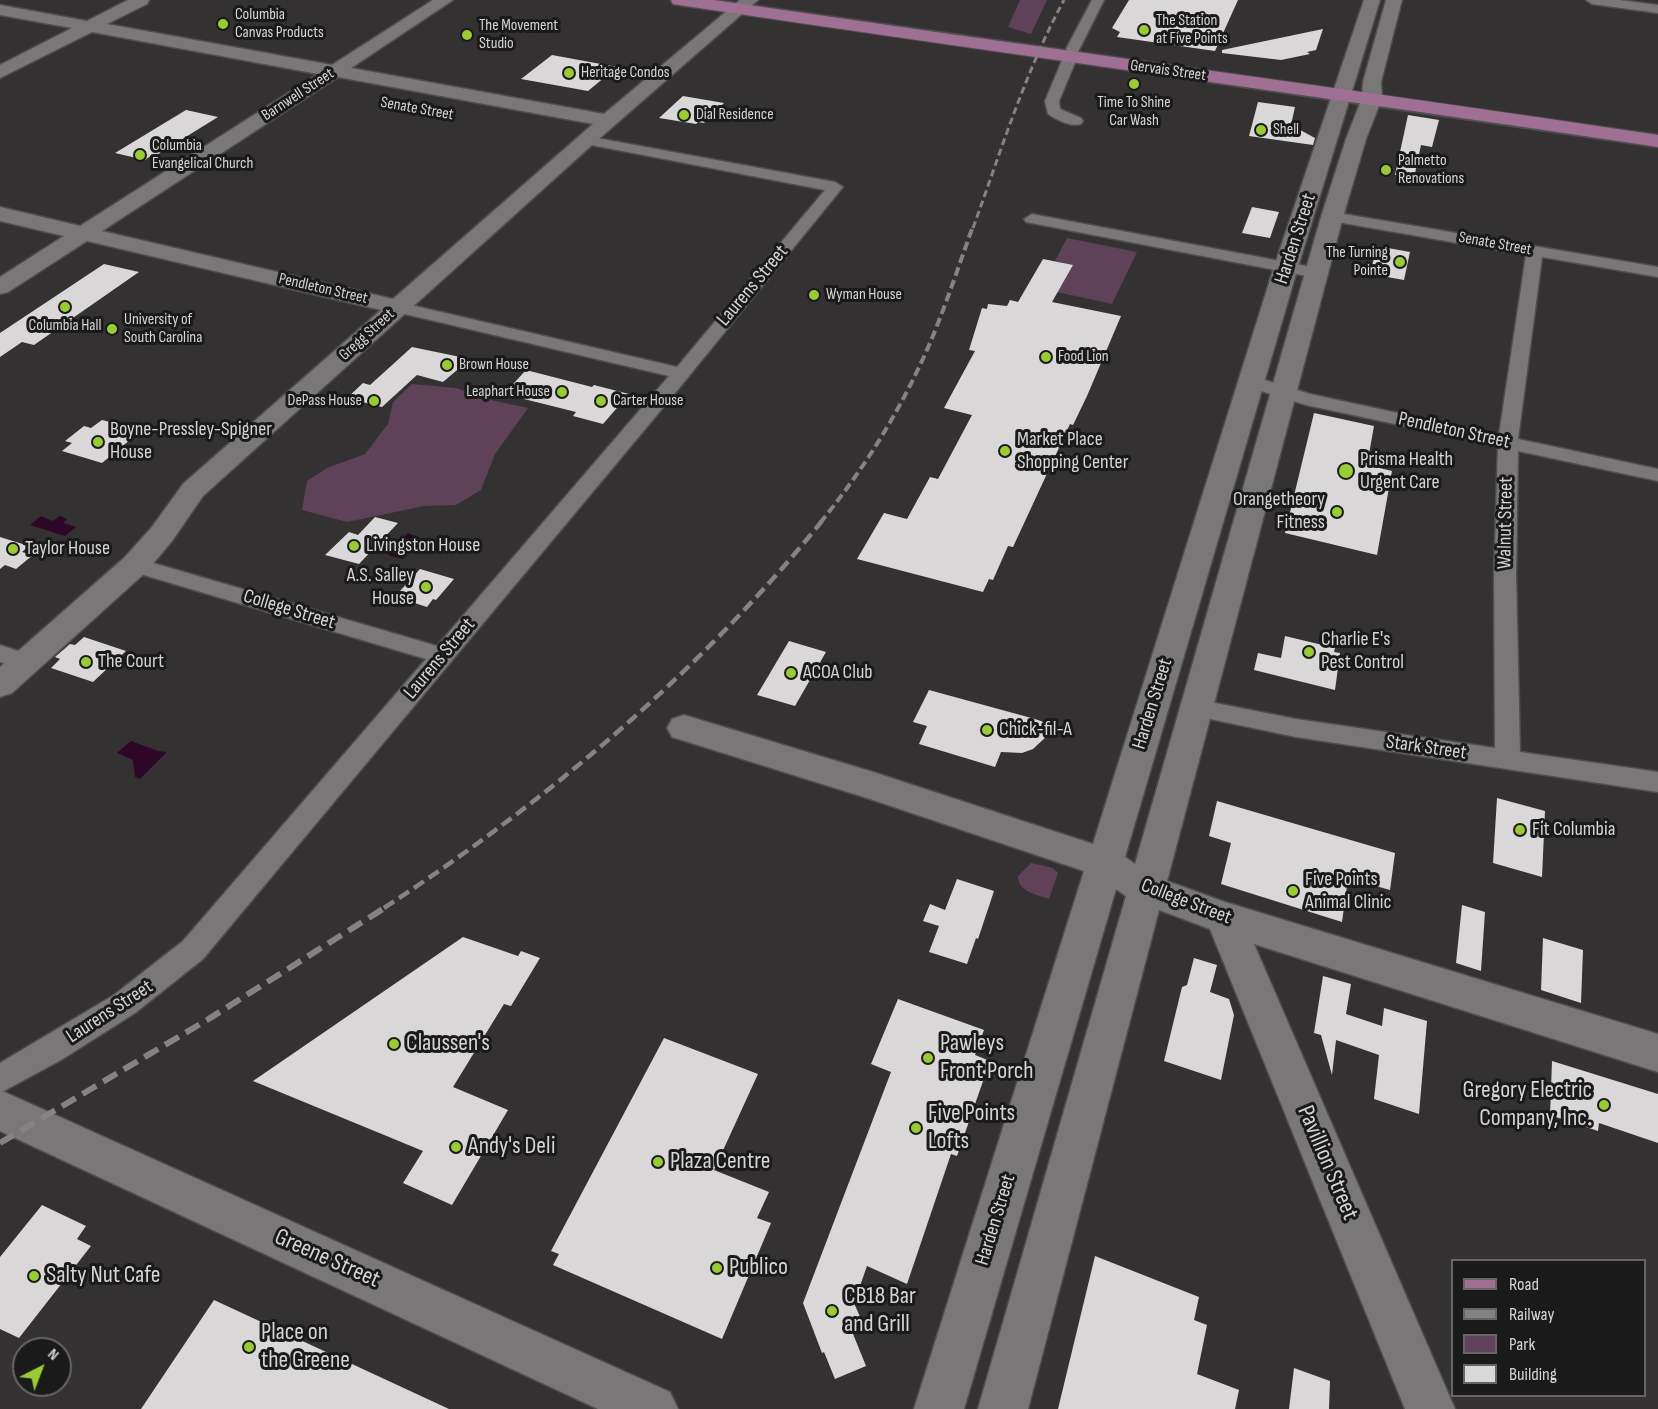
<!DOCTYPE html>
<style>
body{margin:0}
#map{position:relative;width:1658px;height:1409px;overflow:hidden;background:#343133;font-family:"Sofia Sans Condensed",sans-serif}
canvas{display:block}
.legend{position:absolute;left:1451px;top:1259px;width:195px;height:138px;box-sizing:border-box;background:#1b1a1a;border:2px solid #666465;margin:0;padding:8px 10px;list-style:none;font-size:18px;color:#d6d4d5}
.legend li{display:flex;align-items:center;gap:12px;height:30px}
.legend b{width:30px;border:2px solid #666465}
.north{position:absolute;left:12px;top:1337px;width:60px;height:60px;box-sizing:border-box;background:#1b1a1a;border:2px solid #666465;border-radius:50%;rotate:42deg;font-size:16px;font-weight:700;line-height:24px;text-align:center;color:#d6d4d5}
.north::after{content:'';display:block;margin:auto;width:21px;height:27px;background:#99cb36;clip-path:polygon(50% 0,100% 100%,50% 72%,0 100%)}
</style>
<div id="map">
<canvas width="1658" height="1409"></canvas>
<ul class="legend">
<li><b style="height:8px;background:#a06f94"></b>Road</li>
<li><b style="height:8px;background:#858284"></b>Railway</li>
<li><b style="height:16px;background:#5f4257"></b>Park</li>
<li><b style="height:16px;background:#dad7d9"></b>Building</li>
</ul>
<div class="north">N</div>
</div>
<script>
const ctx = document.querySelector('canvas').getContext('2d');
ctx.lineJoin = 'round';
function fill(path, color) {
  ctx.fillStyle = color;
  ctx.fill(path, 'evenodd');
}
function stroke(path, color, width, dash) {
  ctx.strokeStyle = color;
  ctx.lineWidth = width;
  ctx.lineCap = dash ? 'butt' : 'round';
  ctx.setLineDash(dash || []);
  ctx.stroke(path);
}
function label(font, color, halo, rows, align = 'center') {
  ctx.font = font + ' "Sofia Sans Condensed",sans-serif';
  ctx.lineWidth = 6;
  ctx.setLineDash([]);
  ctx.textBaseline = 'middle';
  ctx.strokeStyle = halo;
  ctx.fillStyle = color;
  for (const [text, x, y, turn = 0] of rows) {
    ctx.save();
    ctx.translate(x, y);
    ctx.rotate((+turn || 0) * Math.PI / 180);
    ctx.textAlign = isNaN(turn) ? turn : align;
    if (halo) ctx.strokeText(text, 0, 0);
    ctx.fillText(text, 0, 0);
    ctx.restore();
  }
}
fill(new Path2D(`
 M1020 0H1047L1031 34 1008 27Z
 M1067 238 1137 252 1112 304 1057 292 1072 265 1055 261Z
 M412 384 456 388 495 401 528 408 495 454 481 490 456 505 424 506 347 522 302 510 307 481 327 468 365 454 388 424 393 402Z
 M1031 863 1053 868 1058 873 1049 899C1036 894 1018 892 1018 876Z`), '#5f4257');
fill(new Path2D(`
 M41 516 53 521 60 516 67 519 63 523 76 527 65 536 30 525Z
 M408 533 421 539 403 559 388 555Z
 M131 741 158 751 167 752 140 779 135 777 133 760 117 753Z`), '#2e0627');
fill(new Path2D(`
 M1129 0H1238L1215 51 1117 37 1120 32 1112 28Z
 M1323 29 1316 50 1307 52 1310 54 1281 60 1222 53V50Z
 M552 55 617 67 588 91 521 79Z
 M683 96 724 103 704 123 698 122 696 124 659 118Z
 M1258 102 1295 107 1291 125 1315 138 1313 145 1249 136Z
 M186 110 218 117 155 156 152 155 145 160 115 153Z
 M1408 115 1439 120 1432 147 1421 145 1414 178 1395 175Z
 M1252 207 1279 212 1270 238 1242 233Z
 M1377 246 1410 252 1404 280 1370 274Z
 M1043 259 1073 265 1052 302 1121 316 1087 396 1073 425 1070 424 1013 547 1008 546 993 580 989 579 983 592 857 559 884 513 907 519 930 477 938 479 972 415 944 408 975 351 969 350 982 308 987 309 988 304 1007 306 1010 300 1018 302Z
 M104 264 139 272 34 345 22 342 0 357V333Z
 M412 347 470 359 443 382 417 375 382 407 347 398 363 383 370 385Z
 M526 370 592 387 594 385 629 394 603 424 573 416 576 412 504 394Z
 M1314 413 1374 426 1367 465 1392 471 1377 555 1285 533Z
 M102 420 142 430 102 463 62 451 72 443 65 441 84 426 91 428Z
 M375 517 398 523 359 564 325 555 349 532 358 535Z
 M0 537 29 546 22 552 33 555 16 569 5 565 0 569Z
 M420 569 454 579 436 600 433 599 427 607 399 598 404 593 400 591Z
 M1285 636 1335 648 1334 652 1340 653 1335 690 1254 670 1258 653 1281 658Z
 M84 637 126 651 93 682 51 668 60 659 55 657 70 644 75 645Z
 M789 641 826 652 795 706 757 695Z
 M929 690 1035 719 1052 725 1047 736 1033 749 1022 753 1001 752 995 767 919 744 927 726 913 722Z
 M1497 798 1545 811 1542 877 1493 863Z
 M1217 801 1395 853 1390 890 1348 878 1342 922 1221 884 1231 843 1209 836Z
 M957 879 994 891 978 939 976 938 967 964 929 952 939 926 923 921 930 904 945 910Z
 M1462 905 1485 912 1481 971 1456 963Z
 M463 937 518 956 521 951 540 958 511 1006 504 1004 453 1087 508 1110 452 1205 403 1183 423 1151 253 1081Z
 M1543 938 1583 950 1581 1003 1541 990Z
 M1194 958 1217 965 1210 992 1229 999 1234 1015 1221 1080 1164 1061 1182 987 1187 985Z
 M1323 976 1351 984 1346 1014 1382 1026 1384 1008 1427 1021 1419 1114 1374 1099 1379 1055 1336 1040 1332 1075 1321 1035 1314 1033Z
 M898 999 984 1030 975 1055 990 1061 957 1156 951 1154 907 1284 867 1266 854 1303 861 1319 849 1324 866 1366 835 1379 824 1352 822 1353 803 1303 891 1072 871 1064Z
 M664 1038 758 1074 714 1170 769 1192 757 1218 771 1223 722 1339 553 1265 559 1254 551 1251Z
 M1552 1061 1658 1094V1143L1599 1123 1598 1131 1550 1115Z
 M42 1205 86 1226 77 1239 91 1246 19 1338 0 1329V1257Z
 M1095 1256 1199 1297 1194 1320 1207 1325 1197 1374 1239 1390 1235 1409H1058Z
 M214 1300 449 1409H141Z
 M1294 1368 1330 1381 1329 1409H1289Z`), '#dad7d9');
const street = new Path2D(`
 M1092 0H1104L1078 52H1068L1066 49Z
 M1586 0H1619L1658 5V13L1592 4Z
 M1070 54 1077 58 1059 101 1060 109 1081 118 1083 121 1081 124C1070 127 1057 120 1048 114L1045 101 1063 58Z
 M586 136 835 182 843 187 671 398 203 959 135 1013 61 1060 0 1093V1063L114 995 183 941 426 659 127 570 124 565 127 560 135 558 143 560 437 646 669 376 392 311 389 307 392 303 398 302 677 367 825 190 581 143 579 140Z
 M1332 212 1658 267V277L1542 257 1518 439 1658 469V481L1518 451 1516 575 1520 752 1658 772V792L1296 737 1186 714 1183 708 1186 702 1195 699 1296 719 1495 748 1494 575 1498 446 1306 405 1245 386 1243 382 1245 378 1252 376 1310 394 1499 435 1526 255 1326 220 1324 217Z
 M1032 214 1317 268 1325 273 1317 278 1026 222 1024 219Z
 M0 645 33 656 37 662 33 668 25 670 0 662Z`);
const secondary = new Path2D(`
 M128 0H149L147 4 107 24 332 65 433 0H453L351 68 604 114 740 0H758L593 144 203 496 172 541 146 572 12 693 0 697V667L124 558 152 527 183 484 381 310 87 241 8 292 0 294V277L64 236 0 221V207L80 226 318 74 92 32 0 78V65L72 28 0 15V5L87 21ZM338 77 593 124 393 299 102 231Z
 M1364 0H1380L1298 267 1125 857 1135 864 1321 217 1346 139 1362 98 1363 82 1386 0H1402L1381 82 1382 98 1366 139 1343 217 1167 881 1225 902 1658 1034V1072L1254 944 1455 1409H1405L1210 929 1159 910 1028 1409H978L1126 896 1116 889 964 1409H914L1084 871 867 798 672 737 667 728 672 719 684 715 873 772 1093 844 1274 267Z
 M0 1090 670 1392 678 1409H598L0 1131Z`);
const primary = new Path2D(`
 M671 0H714C1028 46 1343 88 1658 135V147C1332 98 1005 54 679 5L673 4Z`);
stroke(street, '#4f4d4f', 3);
stroke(secondary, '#4f4d4f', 3);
stroke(primary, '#4f4d4f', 3);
fill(street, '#7a7779');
fill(secondary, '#7a7779');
fill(primary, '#a06f94');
stroke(new Path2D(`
 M973 228C1001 151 1025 72 1064 0`), '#858284', 3, [7, 4]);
stroke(new Path2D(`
 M820 523C865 468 902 408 930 343 946 305 959 265 973 226`), '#858284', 4, [9, 4.5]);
stroke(new Path2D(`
 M384 908C547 801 698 674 822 521`), '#858284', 4.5, [12, 6]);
stroke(new Path2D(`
 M0 1143 207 1020 386 907`), '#858284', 6, [16, 8]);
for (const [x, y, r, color] of [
 [223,24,6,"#99cb36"],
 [1144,30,6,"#99cb36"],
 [467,35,6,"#99cb36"],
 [569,73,6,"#99cb36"],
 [1134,84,6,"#99cb36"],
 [684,115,6,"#99cb36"],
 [1261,130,6,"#99cb36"],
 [140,155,6,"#99cb36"],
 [1386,170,6,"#99cb36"],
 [1400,262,6,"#99cb36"],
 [814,295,6,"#99cb36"],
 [65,307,6,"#99cb36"],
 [112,329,6,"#99cb36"],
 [1046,357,6,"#99cb36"],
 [447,365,6,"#99cb36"],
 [562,392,6,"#99cb36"],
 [374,401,6,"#99cb36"],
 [601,401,6,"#99cb36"],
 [98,442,6,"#99cb36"],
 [1005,451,6,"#99cb36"],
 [1346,471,8,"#99cb36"],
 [1337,512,6,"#99cb36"],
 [354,546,6,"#99cb36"],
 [13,549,6,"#99cb36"],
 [426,587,6,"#99cb36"],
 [1309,652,6,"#99cb36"],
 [86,662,6,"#99cb36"],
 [791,673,6,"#99cb36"],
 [987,730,6,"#99cb36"],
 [1520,830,6,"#99cb36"],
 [1293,891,6,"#99cb36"],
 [394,1044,6,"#99cb36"],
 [928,1058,6,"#99cb36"],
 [1604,1105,6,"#99cb36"],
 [916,1128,6,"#99cb36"],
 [456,1147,6,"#99cb36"],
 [658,1162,6,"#99cb36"],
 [717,1268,6,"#99cb36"],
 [34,1276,6,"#99cb36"],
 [832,1311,6,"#99cb36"],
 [249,1347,6,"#99cb36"]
]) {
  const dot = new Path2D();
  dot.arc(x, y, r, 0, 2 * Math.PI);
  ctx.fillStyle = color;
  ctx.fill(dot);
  stroke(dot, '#1b1a1a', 2);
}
label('16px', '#d6d4d5', '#1b1a1a', [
 ["Columbia",235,15],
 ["Canvas Products",235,33],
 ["The Station",1156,21],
 ["at Five Points",1156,39],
 ["The Movement",479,26],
 ["Studio",479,44],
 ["Heritage Condos",581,73],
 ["Time To Shine",1134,103,"center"],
 ["Car Wash",1134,121,"center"],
 ["Dial Residence",696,115],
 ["Shell",1273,130],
 ["Columbia",152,146],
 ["Evangelical Church",152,164],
 ["Palmetto",1398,161],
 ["Renovations",1398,179],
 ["The Turning",1388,253,"right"],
 ["Pointe",1388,271,"right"],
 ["Wyman House",826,295],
 ["University of",124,320],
 ["South Carolina",124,338],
 ["Columbia Hall",65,326,"center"],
 ["Food Lion",1058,357],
 ["Brown House",459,365],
 ["Leaphart House",550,392,"right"],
 ["DePass House",362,401,"right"],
 ["Carter House",613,401]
], 'left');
label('16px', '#d6d4d5', '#1b1a1a', [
 ["Gervais Street",1168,71,8],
 ["Barnwell Street",298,95,-33],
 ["Senate Street",417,109,10],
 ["Senate Street",1495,244,10],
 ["Pendleton Street",323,289,13],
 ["Gregg Street",367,335,-42]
]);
label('20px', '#d6d4d5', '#1b1a1a', [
 ["Harden Street",1296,239,-72],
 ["Laurens Street",753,286,-50],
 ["Pendleton Street",1454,431,12],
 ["Walnut Street",1506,523,-89],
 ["College Street",289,610,17],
 ["Laurens Street",440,659,-50],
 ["Harden Street",1153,704,-73],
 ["Stark Street",1426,748,8],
 ["College Street",1186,902,21],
 ["Laurens Street",110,1012,-33],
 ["Harden Street",996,1220,-73]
]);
label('20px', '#d6d4d5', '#1b1a1a', [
 ["Boyne-Pressley-Spigner",110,430],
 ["House",110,453],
 ["Market Place",1017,440],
 ["Shopping Center",1017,463],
 ["Prisma Health",1360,460],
 ["Urgent Care",1360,483],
 ["Orangetheory",1325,500,"right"],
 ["Fitness",1325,523,"right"],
 ["Livingston House",366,546],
 ["Taylor House",25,549],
 ["A.S. Salley",414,576,"right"],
 ["House",414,599,"right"],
 ["Charlie E's",1321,640],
 ["Pest Control",1321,663],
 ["The Court",98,662],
 ["ACOA Club",803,673],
 ["Chick-fil-A",999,730],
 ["Fit Columbia",1532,830],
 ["Five Points",1305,880],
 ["Animal Clinic",1305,903]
], 'left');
label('24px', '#d6d4d5', '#1b1a1a', [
 ["Claussen's",406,1044],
 ["Pawleys",940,1044],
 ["Front Porch",940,1072],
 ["Gregory Electric",1592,1091,"right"],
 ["Company, Inc.",1592,1119,"right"],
 ["Five Points",928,1114],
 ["Lofts",928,1142],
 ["Andy's Deli",468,1147],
 ["Plaza Centre",670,1162],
 ["Publico",729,1268],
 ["Salty Nut Cafe",46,1276],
 ["CB18 Bar",844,1297],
 ["and Grill",844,1325],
 ["Place on",261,1333],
 ["the Greene",261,1361]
], 'left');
label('24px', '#d6d4d5', '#1b1a1a', [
 ["Pavillion Street",1327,1163,67],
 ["Greene Street",327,1259,24]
]);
</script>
